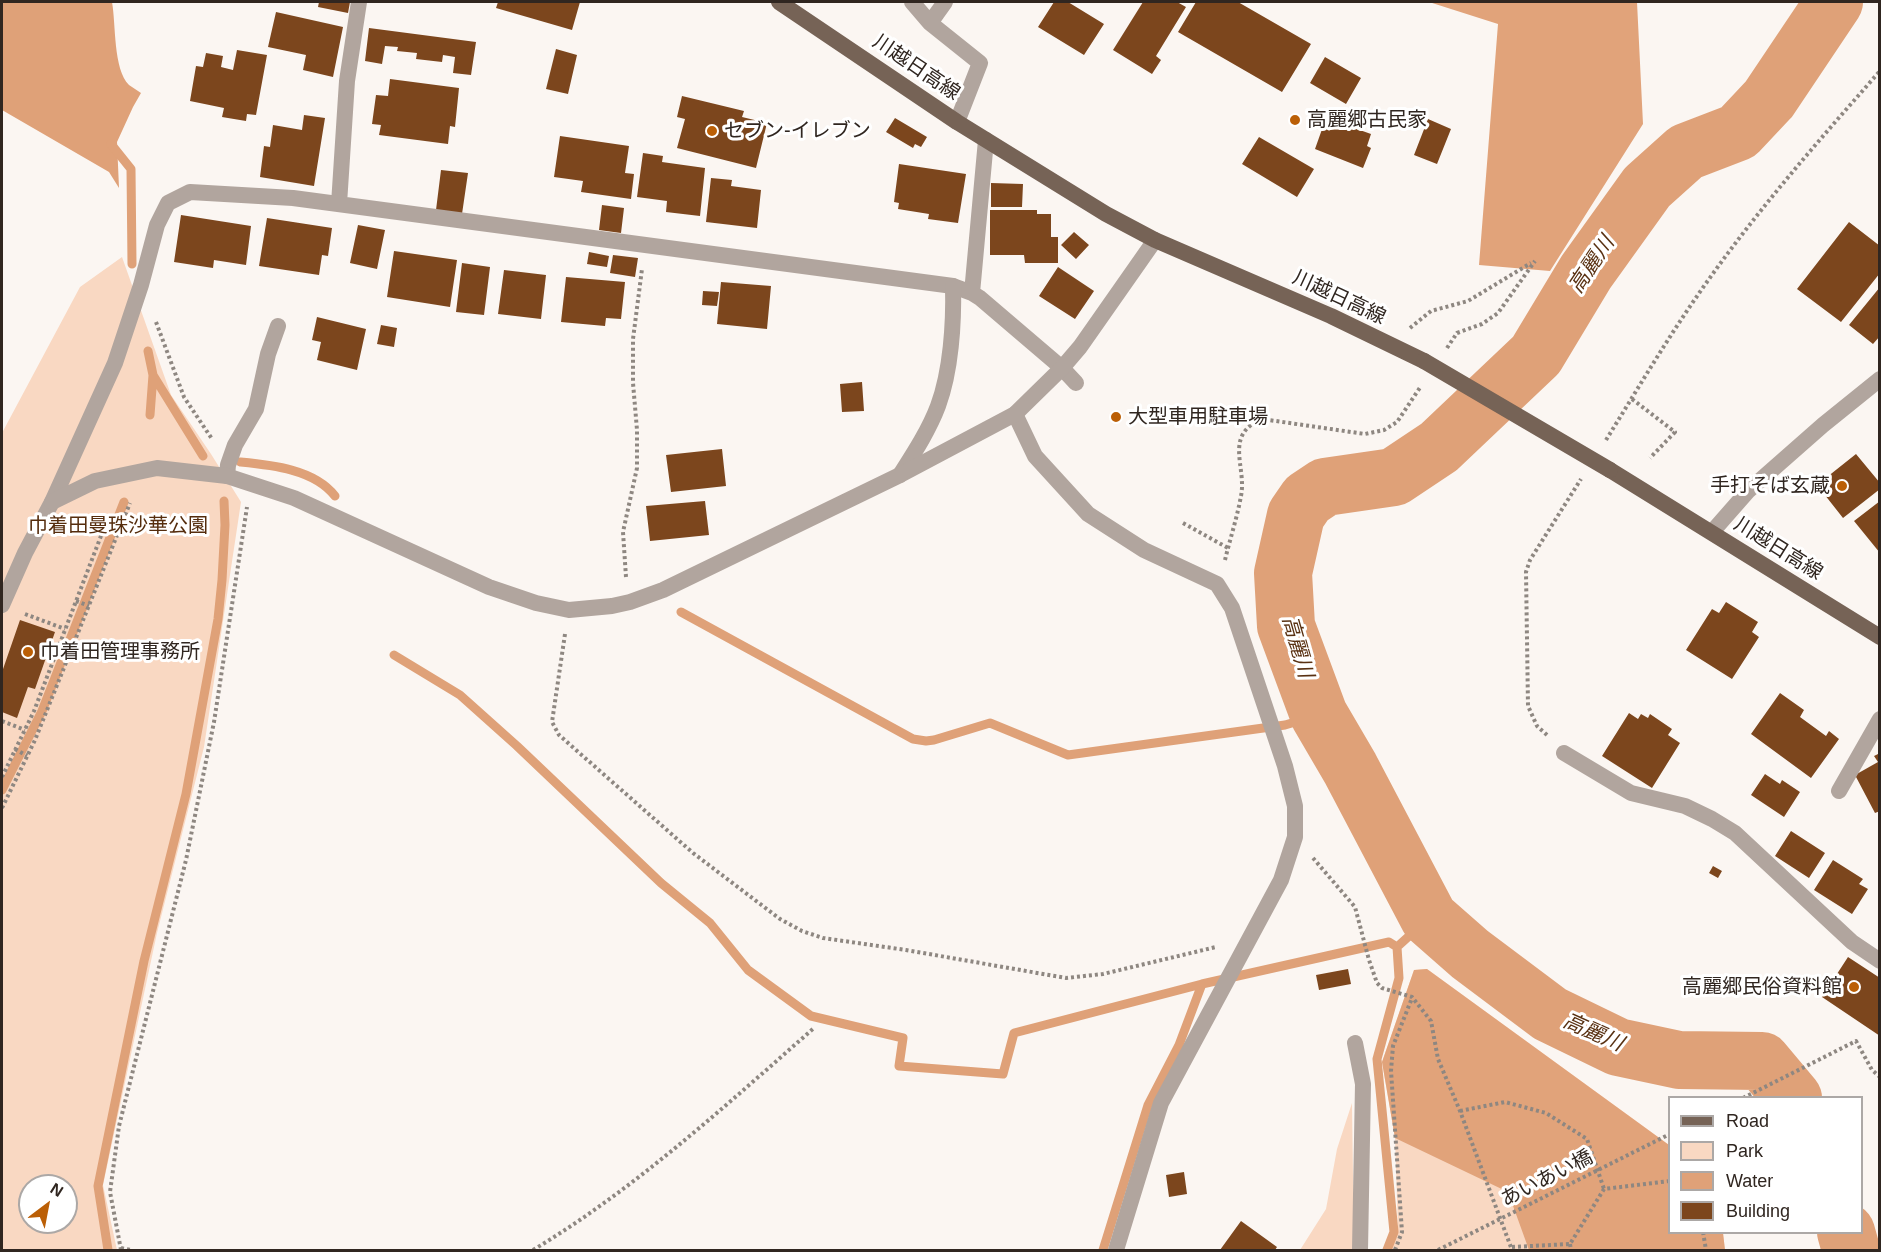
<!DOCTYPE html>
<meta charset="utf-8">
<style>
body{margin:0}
#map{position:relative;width:1881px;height:1252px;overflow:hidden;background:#fbf6f2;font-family:Arial,sans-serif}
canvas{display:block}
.frame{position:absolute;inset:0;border:3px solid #302620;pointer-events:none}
.legend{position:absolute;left:1668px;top:1096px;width:195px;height:138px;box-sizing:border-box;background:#fff;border:2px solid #aca8a6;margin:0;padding:8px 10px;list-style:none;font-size:18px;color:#302620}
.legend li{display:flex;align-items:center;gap:12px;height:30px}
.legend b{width:30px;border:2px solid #aca8a6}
.north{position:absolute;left:18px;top:1174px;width:60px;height:60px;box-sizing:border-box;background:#fff;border:2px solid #aca8a6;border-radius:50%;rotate:32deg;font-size:16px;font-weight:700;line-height:24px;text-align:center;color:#302620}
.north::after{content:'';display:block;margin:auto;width:21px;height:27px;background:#bb5f06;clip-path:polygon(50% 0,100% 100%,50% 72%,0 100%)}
</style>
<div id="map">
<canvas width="1881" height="1252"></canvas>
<div class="frame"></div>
<ul class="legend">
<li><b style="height:8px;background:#766356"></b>Road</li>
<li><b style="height:16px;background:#f9d8c2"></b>Park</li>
<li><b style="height:16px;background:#dfa178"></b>Water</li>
<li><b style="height:16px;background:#7c461d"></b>Building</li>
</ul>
<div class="north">N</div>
</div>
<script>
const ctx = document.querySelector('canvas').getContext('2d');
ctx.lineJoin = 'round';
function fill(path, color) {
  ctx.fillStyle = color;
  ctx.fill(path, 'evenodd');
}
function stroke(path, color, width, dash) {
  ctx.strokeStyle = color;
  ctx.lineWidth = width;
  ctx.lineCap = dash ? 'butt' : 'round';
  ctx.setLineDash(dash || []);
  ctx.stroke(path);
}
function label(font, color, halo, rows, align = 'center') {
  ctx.font = font + ' Arial,"Noto Sans JP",sans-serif';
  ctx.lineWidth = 6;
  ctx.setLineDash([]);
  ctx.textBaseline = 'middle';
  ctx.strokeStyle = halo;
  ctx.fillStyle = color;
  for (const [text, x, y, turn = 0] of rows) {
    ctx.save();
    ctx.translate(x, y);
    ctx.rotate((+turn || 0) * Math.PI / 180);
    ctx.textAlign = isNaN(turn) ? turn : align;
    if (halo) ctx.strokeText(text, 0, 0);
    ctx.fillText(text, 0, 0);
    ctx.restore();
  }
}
fill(new Path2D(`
 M122 257 171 395 211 454 241 502 204 747 157 933 103 1185 117 1250H2V433L80 287ZM30 1186H66V1222H30Z
 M1427 969 1669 1145 1670 1232 1723 1233 1725 1250H1390L1398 1230 1395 1138 1382 1062 1414 970Z
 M1352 1103 1354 1250H1300L1326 1209 1337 1149Z`), '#f9d8c2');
fill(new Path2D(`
 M1429 2H1637L1643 124 1550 271 1479 265 1498 24Z
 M1427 969 1669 1145 1670 1232 1723 1233 1725 1250H1529L1508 1192 1395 1138 1382 1062 1414 970Z`), '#e1a37a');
fill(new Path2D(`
 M2 2H112C116 24 113 69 129 85 133 88 137 90 141 93L133 107 117 142 119 188 109 172 2 110Z`), '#dfa178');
stroke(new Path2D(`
 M111 144 131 169 132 264
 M148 351 153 375 150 415
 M153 375 203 456
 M240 462C271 465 314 469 335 496
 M681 612 913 739 926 741 934 740 990 723 1068 755 1285 725 1319 715
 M394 655 460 695 517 746 661 883 710 923 748 970 811 1016 903 1038 899 1066 1003 1074 1014 1033 1202 984
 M2 790 42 711 124 502
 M108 1250 98 1186 144 961 186 794 218 619 222 580 225 525 224 501
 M1103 1250 1148 1105 1179 1045 1202 984 1389 942 1397 947
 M1387 1250 1394 1232 1377 1059 1399 978 1397 947 1429 918`), '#dfa178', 9);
stroke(new Path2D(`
 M1793 1098 1762 1061 1679 1060 1618 1047 1550 1014 1470 954 1429 918 1350 768 1319 715 1286 626 1283 573 1296 515 1307 499 1325 487 1394 477 1439 447 1536 355 1586 272 1647 187 1686 152 1738 132 1769 99 1834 2
 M1846 1232 1851 1250`), '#dfa178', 58);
fill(new Path2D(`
 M319 2H350L348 13 318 7Z
 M498 2H580L572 30 496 8Z
 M1054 2H1068L1104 24 1084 55 1038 27Z
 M1143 2H1177L1186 7 1156 56 1161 60 1152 74 1113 50Z
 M1196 2H1238L1311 44 1282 92 1178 32Z
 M276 12 343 27 333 77 303 70 306 55 268 47Z
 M369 28 476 42 471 75 453 73 455 57 443 55 442 62 416 59 417 53 397 51 398 47 385 46 382 64 365 61Z
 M556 49 577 55 568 94 546 89Z
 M237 50 267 55 256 115 247 114 246 121 222 117 224 108 190 101 196 66 203 67 206 53 223 56 221 67 233 70Z
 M1325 57 1361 78 1346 104 1310 83Z
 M390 79 459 88 455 127 450 126 448 144 379 135 381 125 372 124 376 95 388 96Z
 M682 96 744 111 742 117 767 123 756 168 677 148 685 119 677 117Z
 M304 115 325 118 314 186 260 177 264 146 270 147 273 125 302 130Z
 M895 118 927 137 921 147 915 144 913 148 886 132Z
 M1326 118 1371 134 1367 146 1371 148 1363 168 1315 149Z
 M1428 119 1451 129 1437 164 1414 155Z
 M560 136 629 146 625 173 634 174 631 199 581 192 583 181 554 177Z
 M1259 137 1314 169 1297 197 1242 164Z
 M643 153 663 156 662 162 705 168 700 216 666 212 667 201 637 197Z
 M899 164 966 174 958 223 928 219 929 214 898 209 899 203 894 202Z
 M441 170 468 173 462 214 436 210Z
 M711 178 732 180 731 186 761 190 757 228 706 222Z
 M991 183 1023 184 1022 207H991Z
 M602 205 624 208 621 233 599 230Z
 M990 210H1037V214H1051V237H1058V263H1025L1024 255H990Z
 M181 215 251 226 246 265 214 260 213 268 174 262Z
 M267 218 332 228 328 256 322 255 319 275 259 266Z
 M1849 222 1880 246V273L1841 322 1797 289Z
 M358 225 385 230 377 269 350 263Z
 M1074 232 1089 245 1076 259 1061 245Z
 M394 251 457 260 450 307 387 297Z
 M589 252 609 256 607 267 587 264Z
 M613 255 638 258 635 277 610 273Z
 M462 263 490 267 484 315 456 312Z
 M1058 267 1094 291 1075 319 1039 296Z
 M504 270 546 275 541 319 498 314Z
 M566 277 625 282 621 319 606 318 605 326 561 322Z
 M721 282 771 286 767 329 717 324Z
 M1880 287V336L1873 344 1849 325Z
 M703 291 719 292 717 306 702 305Z
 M317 317 366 329 357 370 317 360 321 342 312 340Z
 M381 325 397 328 394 347 377 344Z
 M862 382 864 411 842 412 840 384Z
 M722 449 726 486 671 492 666 455Z
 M1856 454 1880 483V489L1843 518 1817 485Z
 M705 501 709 535 650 541 646 506Z
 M1880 501V553L1854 521Z
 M1726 602 1758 622 1752 632 1759 637 1732 679 1686 650 1712 609 1719 613Z
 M20 620 55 632 35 689 28 687 17 718 2 712V672Z
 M1780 693 1804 710 1800 717 1826 736 1829 731 1839 739 1811 778 1751 734Z
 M1629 713 1638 719 1641 714 1648 718 1650 714 1672 729 1668 735 1680 743 1652 788 1602 756Z
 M1880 753V811L1875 813 1855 775 1878 762 1874 756Z
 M1765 774 1780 784 1782 780 1800 792 1784 817 1751 795Z
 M1791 831 1825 853 1809 878 1775 856Z
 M1833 860 1863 879 1859 884 1868 889 1852 914 1814 890Z
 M1713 866 1722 871 1718 878 1709 873Z
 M1848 957 1880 978V1036L1822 997Z
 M1348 969 1351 984 1319 990 1316 975Z
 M1184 1172 1187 1194 1169 1197 1166 1175Z
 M1241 1221 1277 1247 1275 1250H1220Z`), '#7c461d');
stroke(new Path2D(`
 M156 322 184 397 212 439
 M1410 328 1431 311 1468 301 1531 263
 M1447 348 1457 333 1482 324 1498 313 1535 261
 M1632 399 1675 432 1650 458
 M1606 440C1634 395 1661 349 1691 305 1747 222 1813 147 1880 71
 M1183 523 1228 548
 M1225 560C1230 539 1237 518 1241 496 1247 467 1223 435 1262 419L1365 434 1384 430 1397 422 1421 386
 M626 577 623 532 637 468V430L633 383V339L642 269
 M76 601 89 606
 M25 614 65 629
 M565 634 552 722 559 735 693 853 780 919 802 931 823 938 906 950 1066 978 1103 974 1216 947
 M2 721 25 730
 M1547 735 1537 726 1528 706 1526 572 1530 560 1581 479
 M15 749 27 756
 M2 777 34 711 109 515
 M2 808 35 740 130 503
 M1313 858 1355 907 1369 960 1377 983 1382 988 1412 997 1431 1021 1438 1059 1460 1111 1512 1250
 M1743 1098 1856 1041 1872 1070 1880 1077
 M1460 1111 1505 1102 1546 1113 1587 1139 1604 1189
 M1703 1232 1706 1250
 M1570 1244 1571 1250
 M1512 1247 1570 1244 1604 1189 1670 1181
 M121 1248 131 1250
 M121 1250 110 1192 119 1126 186 860 214 722 247 507
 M533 1250C635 1189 725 1106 814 1028
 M1395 1250 1402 1232 1391 1071 1393 1046 1412 998`), '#8e8781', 4, [3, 3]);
stroke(new Path2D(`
 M912 2 930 23 980 63 957 122
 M930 23 945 2
 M339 204 347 81 359 2
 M972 293 986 140
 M1015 414 1035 456 1088 514 1144 550 1217 584 1232 608 1285 766 1295 806V837L1281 880 1161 1103 1116 1250
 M227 476 228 465 235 445 256 409 268 354 278 326
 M2 605 25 553 52 502 115 363 141 285 157 225 168 203 190 192 293 198 953 286 972 293 980 298 1062 368 1076 383
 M1839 791 1880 719
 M1355 1043 1363 1084 1360 1250`), '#b1a59e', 16);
stroke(new Path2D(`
 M900 475C914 453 929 430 938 406 951 371 954 323 953 286`), '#b1a59e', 16);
stroke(new Path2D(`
 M52 502 95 481 157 468 227 476 294 498 489 587 536 603 569 610 612 606 630 602 663 590 900 475 1015 414 1062 368 1080 347 1155 240
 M1712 532 1748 491 1823 425 1880 379
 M1564 753 1631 793 1685 806 1712 819 1735 833 1852 942 1880 961`), '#b1a59e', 16);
stroke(new Path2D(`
 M779 2 957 122 1106 214 1155 240 1331 316 1424 361
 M1610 470 1880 637`), '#766356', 16);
stroke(new Path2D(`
 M1438 1250 1670 1134`), '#8e8781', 4, [3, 3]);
stroke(new Path2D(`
 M1424 361 1610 470`), '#766356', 16);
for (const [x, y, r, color] of [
 [1295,120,6,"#bb5f06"],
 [712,131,6,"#bb5f06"],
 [1116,417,6,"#bb5f06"],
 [1842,486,6,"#bb5f06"],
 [28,652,6,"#bb5f06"],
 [1854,987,6,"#bb5f06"]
]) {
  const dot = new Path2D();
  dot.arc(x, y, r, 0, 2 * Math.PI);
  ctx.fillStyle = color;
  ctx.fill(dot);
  stroke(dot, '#fff', 2);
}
label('20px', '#302620', '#fff', [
 ["川越日高線",916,68,34],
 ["川越日高線",1339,298,25],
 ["川越日高線",1778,549,32],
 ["あいあい橋",1547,1179,-27]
]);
label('20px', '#302620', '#fff', [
 ["高麗郷古民家",1307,120],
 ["セブン-イレブン",724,131],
 ["大型車用駐車場",1128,417],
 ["手打そば玄蔵",1830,486,"right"],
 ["巾着田管理事務所",40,652],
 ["高麗郷民俗資料館",1842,987,"right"]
], 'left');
label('20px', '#552d0d', '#fff', [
 ["巾着田曼珠沙華公園",118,526]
]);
label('italic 21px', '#593112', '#fff', [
 ["高麗川",1592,265,-56],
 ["高麗川",1297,647,74],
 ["高麗川",1593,1033,24]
]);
</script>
